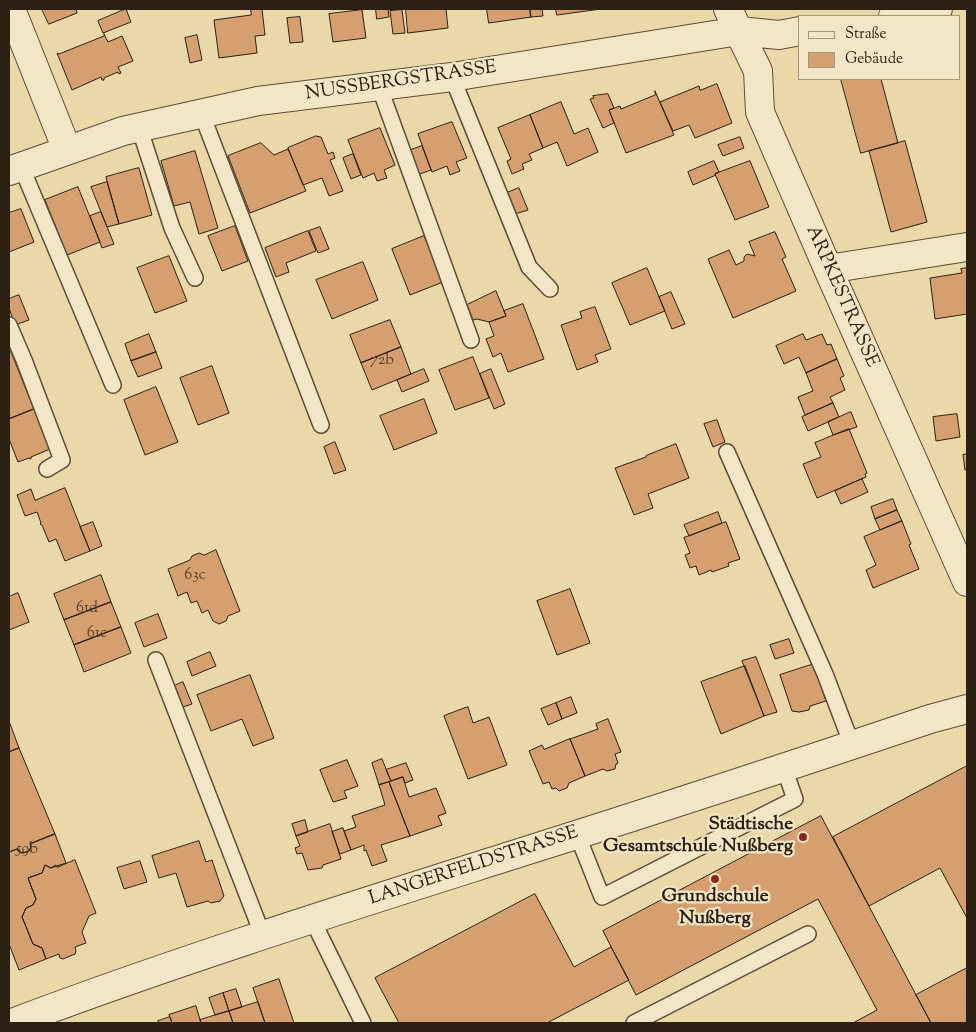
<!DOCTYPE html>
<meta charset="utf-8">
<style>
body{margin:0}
#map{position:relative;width:976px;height:1032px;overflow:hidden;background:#ebd8a8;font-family:"Sorts Mill Goudy",serif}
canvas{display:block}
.frame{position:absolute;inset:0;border:10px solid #2b2012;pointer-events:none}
.legend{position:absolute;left:798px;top:15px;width:162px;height:65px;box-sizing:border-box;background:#f2e6c6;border:1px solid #a2977e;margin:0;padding:6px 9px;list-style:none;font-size:15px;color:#2b2012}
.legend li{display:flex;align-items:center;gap:10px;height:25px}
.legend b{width:25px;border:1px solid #a2977e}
</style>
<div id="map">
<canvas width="976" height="1032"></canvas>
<div class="frame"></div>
<ul class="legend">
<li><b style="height:6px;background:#f2e6c6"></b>Straße</li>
<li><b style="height:14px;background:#d59f6f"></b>Gebäude</li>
</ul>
</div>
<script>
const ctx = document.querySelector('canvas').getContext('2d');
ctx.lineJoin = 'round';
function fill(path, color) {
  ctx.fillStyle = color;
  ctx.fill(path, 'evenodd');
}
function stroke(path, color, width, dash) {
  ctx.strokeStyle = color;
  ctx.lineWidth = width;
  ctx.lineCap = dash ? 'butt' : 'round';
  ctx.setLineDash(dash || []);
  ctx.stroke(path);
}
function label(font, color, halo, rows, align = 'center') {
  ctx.font = font + ' "Sorts Mill Goudy",serif';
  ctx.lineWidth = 4.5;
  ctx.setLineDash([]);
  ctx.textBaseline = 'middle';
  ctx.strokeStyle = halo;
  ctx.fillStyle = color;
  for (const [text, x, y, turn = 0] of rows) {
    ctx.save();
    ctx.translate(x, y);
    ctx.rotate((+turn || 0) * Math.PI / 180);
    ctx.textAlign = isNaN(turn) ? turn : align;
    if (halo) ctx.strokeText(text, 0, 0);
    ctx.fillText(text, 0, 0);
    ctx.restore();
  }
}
const building = new Path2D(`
 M42 9H76L77 13 49 24Z
 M126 9 131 22 103 33 98 21Z
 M251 9H262L265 35 255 36 257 53 219 58 214 20 251 15Z
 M376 9H388L389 17 377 19Z
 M406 9H452H446L448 28 408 33Z
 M487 9H530L531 17 489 23Z
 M530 9H542L543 16 531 17Z
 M556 9H601L557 15Z
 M362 10 366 38 333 42 329 14Z
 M402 10 405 33 393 34 390 11Z
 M300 17 303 42 290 43 287 18Z
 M104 34 108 42 122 36 133 61 118 67 121 73 119 74 118 72 104 78V80H102L101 77 72 90 57 53 59 54 104 36Z
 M197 35 202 60 190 63 185 38Z
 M841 79H881L898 143 861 153Z
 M717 84 732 123 695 138 689 125 673 131 660 102 699 86 700 90Z
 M655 91 674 135 626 153 609 110 620 106 621 109 655 95Z
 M608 94 614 108 609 110 614 123 603 128 590 99 594 98 593 96Z
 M561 102 574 134 588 128 598 152 567 166 557 142 543 148 530 115Z
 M530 115 543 148 529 154 532 160 522 164 524 169 512 174 507 161 511 159 498 128Z
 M452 122 467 158 456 162 460 171 450 175 447 166 432 172 418 134Z
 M380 128 395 165 384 170 387 178 377 181 374 173 363 178 348 140Z
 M316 136 321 137 328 154 333 152 335 158 330 160 343 191 329 196 322 178 303 185 288 148Z
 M740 137 744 148 723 156 718 145Z
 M905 141 927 222 891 232 869 151Z
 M261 143 274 155 288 149 306 191 250 213 228 156Z
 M422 146 431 170 417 175 408 151Z
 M195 151 218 228 199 234 190 202 174 206 161 161Z
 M353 154 361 175 351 179 343 158Z
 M714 161 719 172 715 174 716 175 693 185 688 172Z
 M750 161 769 207 735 220 715 174Z
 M139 168 152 215 119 224 106 177Z
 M107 182 119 224 107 227 91 187Z
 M78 187 100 242 67 255 45 200Z
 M519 188 528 210 515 214 507 193Z
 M21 209 34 242 9 252V213Z
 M101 212 114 244 102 248 90 216Z
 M235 226 248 261 222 271 208 236Z
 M320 227 329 249 318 253 309 231Z
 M308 231 316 251 286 263 289 272 276 277 265 248Z
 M775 232 786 257 782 259 796 291 733 318 708 259 729 250 736 265 744 261V257L747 254 755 256 749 242Z
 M424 236 443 282 410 295 392 249Z
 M169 256 187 301 155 313 137 268Z
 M363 262 378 300 332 319 316 280Z
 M647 268 665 311 630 325 612 283Z
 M967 268V314L935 319 930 278 962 273 961 269Z
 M496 291 506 316 489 322 477 319 473 320 467 305Z
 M671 292 685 324 672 329 659 297Z
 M19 295 29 320 15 325 9 308V299Z
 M523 304 544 359 508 372 501 353 493 357 486 339 494 336 489 322 506 316 504 311Z
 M595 307 611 349 595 355 598 362 577 370 561 325 582 318 580 312Z
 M390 320 401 347 361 363 350 335Z
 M149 334 156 352 131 361 125 344Z
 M803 334 806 340 822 334 827 345 831 344 837 359 806 373 799 357 784 364 776 346Z
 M401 347 411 374 372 390 361 363Z
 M11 352 34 409 9 419V353Z
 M156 352 162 368 138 377 131 361Z
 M473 357 489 398 455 410 439 370Z
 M837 359 844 376 840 378 845 390 830 397 833 403 805 415 798 397 813 391 806 373Z
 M212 366 229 413 198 425 180 378Z
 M424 369 429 381 402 392 397 380Z
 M491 369 505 404 494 409 480 374Z
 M156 387 178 442 145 455 124 400Z
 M424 399 437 433 394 450 380 416Z
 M833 403 839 417 808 431 802 417Z
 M34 409 50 449 31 457V459L29 458 18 462 9 439V419Z
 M851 412 857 427 833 435 828 422Z
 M957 414 960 437 936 441 933 417Z
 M717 420 725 442 713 447 704 424Z
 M849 429 867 473 865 474 866 477 817 498 803 464 821 457 815 443Z
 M335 442 346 470 334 474 324 447Z
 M676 444 689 478 648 494 653 508 634 515 615 468 646 457V456Z
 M967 454V469L965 470 963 455Z
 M862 479 868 492 841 504 835 491Z
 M65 488 90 551 65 561 56 539 49 542 42 525 40 524 41 523 37 512 25 516 17 495 31 489 35 500Z
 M893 499 897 510 875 519 871 507Z
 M897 510 902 521 880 530 875 519Z
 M718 512 722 523 689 536 684 525Z
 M902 521 911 544 909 545 919 569 873 588 866 570 876 565 864 537Z
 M93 522 102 546 90 551 80 527Z
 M726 522 740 559 728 563 729 566 712 572 711 570 699 575 696 566 690 568 685 555 690 553 684 538Z
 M216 550 240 611 228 616 226 621 219 624 213 621 208 610 202 613 197 601 191 603 187 592 178 596 168 569 190 560 192 556 199 553 204 555Z
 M101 575 111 602 64 620 54 594Z
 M570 589 590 643 557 655 537 601Z
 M18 593 29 622 9 630V597Z
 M111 602 121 627 74 645 64 620Z
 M158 614 167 638 144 647 135 623Z
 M121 627 131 653 84 672 74 645Z
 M789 639 794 653 775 659 770 645Z
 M210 652 216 666 192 676 187 662Z
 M756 657 777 712 764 716 742 661Z
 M814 664 826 701 810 706 809 710 799 712 792 711 780 675Z
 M745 666 764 716 721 734 701 682Z
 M250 675 274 738 253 746 242 719 211 731 197 695Z
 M183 682 192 704 180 708 172 687Z
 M571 697 577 713 562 719 556 703Z
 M556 703 562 719 548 725 541 709Z
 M468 707 473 723 489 717 507 765 468 779 444 716Z
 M608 719 621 752 615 754 618 763 616 764 615 769 607 771 603 769 585 776 570 739 598 729 596 724Z
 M9 721 19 748 9 752Z
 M570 739 585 776 569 783 567 788 559 791 556 788 552 789 549 782 543 784 529 751 542 745 544 749Z
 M19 748 55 834 30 844 31 847 29 851 23 853 19 852 17 849 9 852V752Z
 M382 759 391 781 379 785 372 763Z
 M347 760 358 786 344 791 347 798 333 802 320 770Z
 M406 763 413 780 405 783 403 777 391 781 386 770Z
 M967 766V918L940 868 869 906 833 837Z
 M403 777 409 797 436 788 446 813 438 816 442 825 410 836 389 782Z
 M389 782 410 836 381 845 387 861 372 866 366 850 364 851V845L351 850 344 831 356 827 352 816 385 805 379 785Z
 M821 816 931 1023H853L877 1010 818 899 636 995 603 931Z
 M305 820 308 832 296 836 292 824Z
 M330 824 341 859 323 865 322 868 308 870 302 853 297 854 295 848 300 846 296 836Z
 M343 828 351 850 340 854 332 832Z
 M55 834 66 863 51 868 45 865 42 873 28 878 36 899 33 905 26 908 22 917 33 944 42 948 46 959 19 970 9 944V852L17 849 19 852 23 853 29 851 31 847 30 844Z
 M199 841 206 862 212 860 224 896 220 901 211 903 208 901 187 907 176 873 159 878 152 856Z
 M75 860 96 913 89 916 82 932 86 943 75 947 76 951 75 954 63 959 60 958 59 954 46 959 42 948 33 944 22 917 26 908 33 905 36 899 28 878 42 873 45 865 51 868 56 865 57 867Z
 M140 861 147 882 124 889 117 868Z
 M535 894 574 967 611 947 629 980 547 1023H399L375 978Z
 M967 968V1023H931L916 995Z
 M279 979 294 1023H265L253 988Z
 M236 989 242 1007 229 1011 223 993Z
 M223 993 229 1011 215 1015 209 998Z
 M258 1002 265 1023H233L229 1011Z
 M196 1006 201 1023H172L169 1015Z
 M229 1011 233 1023H201L200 1020Z
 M170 1017 172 1023H159L158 1021Z`);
fill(building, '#d59f6f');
stroke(building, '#2b2012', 1);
const lane = new Path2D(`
 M452 77 529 267 550 289
 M379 86 471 340
 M201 112 321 425
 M139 127 172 228 195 278
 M21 166 113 385
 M9 325 24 360 62 460 47 469
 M727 452 825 674 852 745
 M156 660 263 936
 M577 834 602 897 795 799 784 768
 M312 919 363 1023
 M634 1023 808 934`);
const street = new Path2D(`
 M11 9 67 150
 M728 9 758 71 760 112 828 269 967 582
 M893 16 938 9
 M9 171 123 131 258 101 452 77 739 31 779 35 800 31
 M828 269 967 247
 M12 1023C179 960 349 907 519 853 656 810 793 765 930 719L967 709`);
stroke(lane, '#5b4e38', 18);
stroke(street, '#5b4e38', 30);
stroke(lane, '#f2e6c6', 15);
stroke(street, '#f2e6c6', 28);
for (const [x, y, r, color] of [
 [803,837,5,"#8f2418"],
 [715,879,5,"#8f2418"]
]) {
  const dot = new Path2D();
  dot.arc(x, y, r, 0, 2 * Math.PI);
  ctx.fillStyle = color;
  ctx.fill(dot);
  stroke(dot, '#f2e6c6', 2);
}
label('16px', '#564029', null, [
 ["72b",382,361],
 ["63c",195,576],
 ["61d",87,609],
 ["61c",97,634],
 ["59b",27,850]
]);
label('19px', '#2b2012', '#f2e6c6', [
 ["NUSSBERGSTRASSE",401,82,-8],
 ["ARPKESTRASSE",841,297,66],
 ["LANGERFELDSTRASSE",474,867,-18]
]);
label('bold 19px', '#2b2012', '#f2e6c6', [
 ["Städtische",793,826],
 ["Gesamtschule Nußberg",793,848],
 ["Grundschule",715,898,"center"],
 ["Nußberg",715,920,"center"]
], 'right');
</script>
